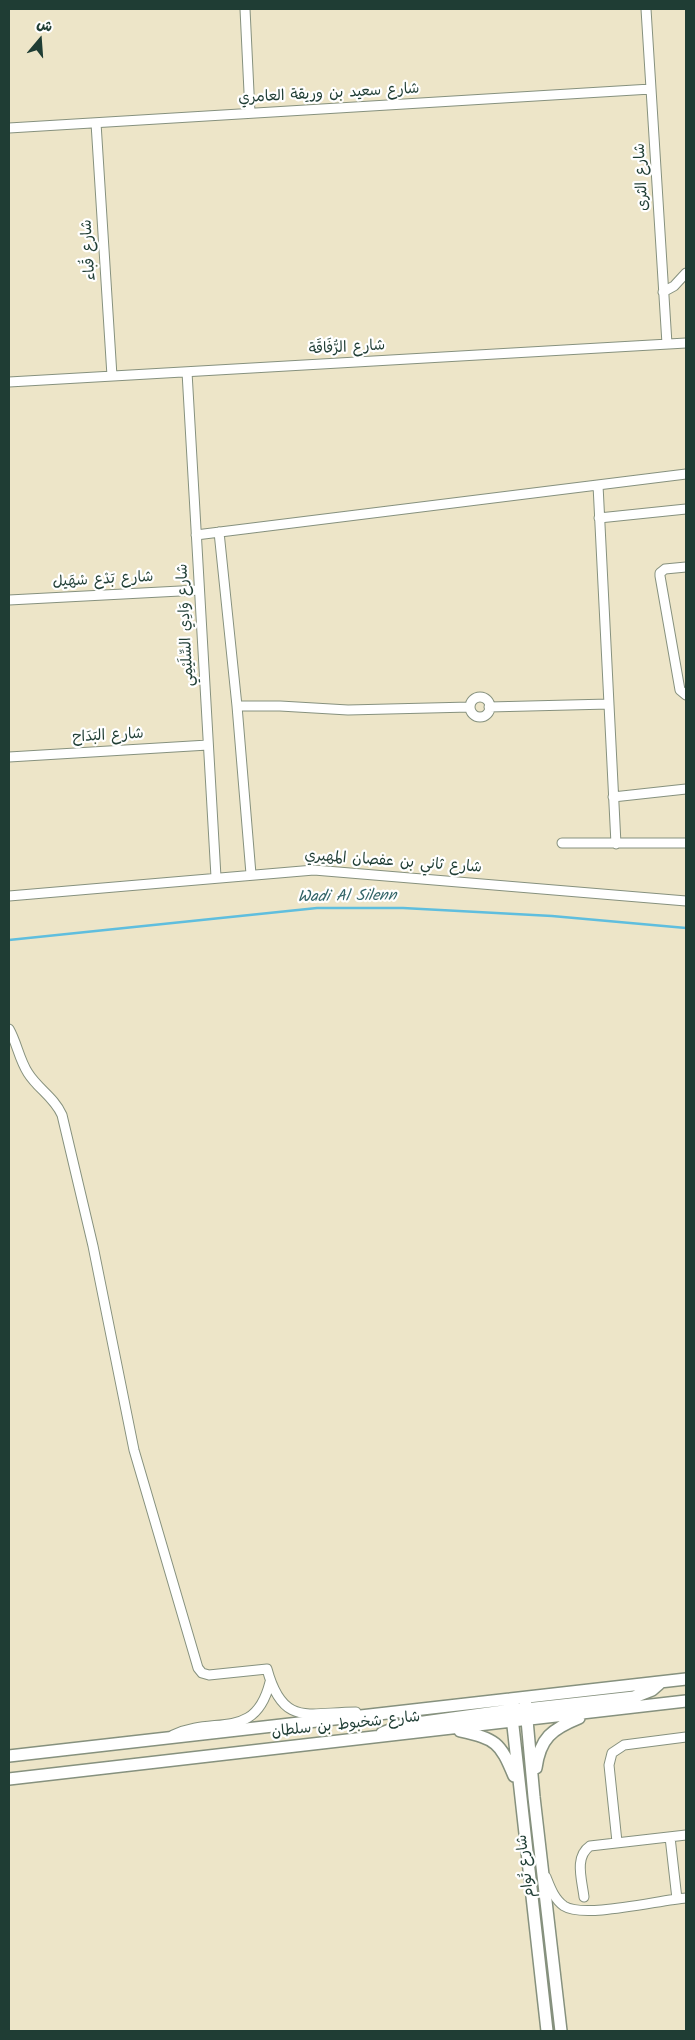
<!DOCTYPE html>
<meta charset="utf-8">
<style>
body{margin:0}
#map{position:relative;width:695px;height:2040px;overflow:hidden;background:#ede5c8;font-family:Kalam,"Playpen Sans Arabic",sans-serif}
canvas{display:block}
.frame{position:absolute;inset:0;border:10px solid #1f3d34;pointer-events:none}
.north{position:absolute;left:15px;top:15px;width:50px;height:50px;-webkit-text-stroke:4px #fff;paint-order:stroke;rotate:18deg;font-size:14px;font-weight:700;line-height:20px;text-align:center;color:#1f3d34}
.north::after{content:'';display:block;margin:auto;width:18px;height:22px;background:#1f3d34;clip-path:polygon(50% 0,100% 100%,50% 72%,0 100%)}
</style>
<div id="map">
<canvas width="695" height="2040"></canvas>
<div class="frame"></div>
<div class="north">ش</div>
</div>
<script>
const ctx = document.querySelector('canvas').getContext('2d');
ctx.lineJoin = 'round';
function stroke(path, color, width, dash) {
  ctx.strokeStyle = color;
  ctx.lineWidth = width;
  ctx.lineCap = dash ? 'butt' : 'round';
  ctx.setLineDash(dash || []);
  ctx.stroke(path);
}
function label(font, color, halo, rows, align = 'center') {
  ctx.font = font + ' Kalam,"Playpen Sans Arabic",sans-serif';
  ctx.lineWidth = 4.5;
  ctx.setLineDash([]);
  ctx.textBaseline = 'middle';
  ctx.strokeStyle = halo;
  ctx.fillStyle = color;
  for (const [text, x, y, turn = 0] of rows) {
    ctx.save();
    ctx.translate(x, y);
    ctx.rotate((+turn || 0) * Math.PI / 180);
    ctx.textAlign = isNaN(turn) ? turn : align;
    if (halo) ctx.strokeText(text, 0, 0);
    ctx.fillText(text, 0, 0);
    ctx.restore();
  }
}
stroke(new Path2D(`
 M9 940 317 908H403L552 916 686 928`), '#5fbede', 2.5);
const minor = new Path2D(`
 M245 9 250 113
 M646 9 667 344
 M96 123 112 376
 M9 128 651 89
 M663 292 674 286 686 273
 M187 372 216 877
 M9 382 686 343
 M598 485 616 844
 M599 518 686 509
 M219 532 237 706 251 874
 M196 535 686 474
 M686 567 665 569 660 573V576L680 690 686 695
 M9 600 199 590
 M470 707a10 10 0 1 1 20 0a10 10 0 1 1-20 0Z
 M237 706H280L348 710 470 707
 M489 707 609 704
 M9 757 208 745
 M613 797 686 789
 M562 843H686
 M9 896 314 870 686 901
 M9 1029C17 1043 19 1059 28 1073 38 1089 54 1097 62 1115L93 1246 134 1450 198 1668 202 1673 209 1675 267 1669C283 1728 309 1712 356 1712
 M173 1735C215 1715 255 1742 270 1682
 M670 1837 677 1899
 M617 1842 609 1765 612 1753 624 1745 686 1737
 M546 1877C550 1887 554 1899 564 1906 584 1919 659 1900 686 1898
 M584 1897C582 1880 574 1857 590 1846L686 1835`);
const major = new Path2D(`
 M525 1698 534 1797 561 2031
 M510 1699 547 2031
 M521 1711 526 1709 634 1697 652 1690 660 1683
 M460 1731C496 1739 500 1742 514 1776
 M382 1733 402 1725 518 1709
 M9 1756 686 1679
 M536 1768C540 1738 552 1729 579 1718
 M9 1779 686 1701`);
stroke(minor, '#86917e', 11);
stroke(major, '#86917e', 14);
stroke(minor, '#fff', 9);
stroke(major, '#fff', 11);
label('15px', '#1f3d34', '#fff', [
 ["شارع سعيد بن وريقة العامري",329,95,-3],
 ["شارع الثرى",643,177,-93],
 ["شارع قُباء",90,250,-94],
 ["شارع الرُّفَاقَة",347,349,-3],
 ["شارع بَدْع سْهَيل",103,581,-3],
 ["شارع وَادِي السِّلَيْمِي",187,625,-93],
 ["شارع البَدَاح",108,737,-3],
 ["شارع ثاني بن عفصان المهيري",393,863,4],
 ["شارع شخبوط بن سلطان",346,1726,-6],
 ["شارع تُوام",527,1866,-97]
]);
label('italic 16px', '#326467', '#fff', [
 ["Wadi Al Silenn",347,898,-1]
]);
</script>
